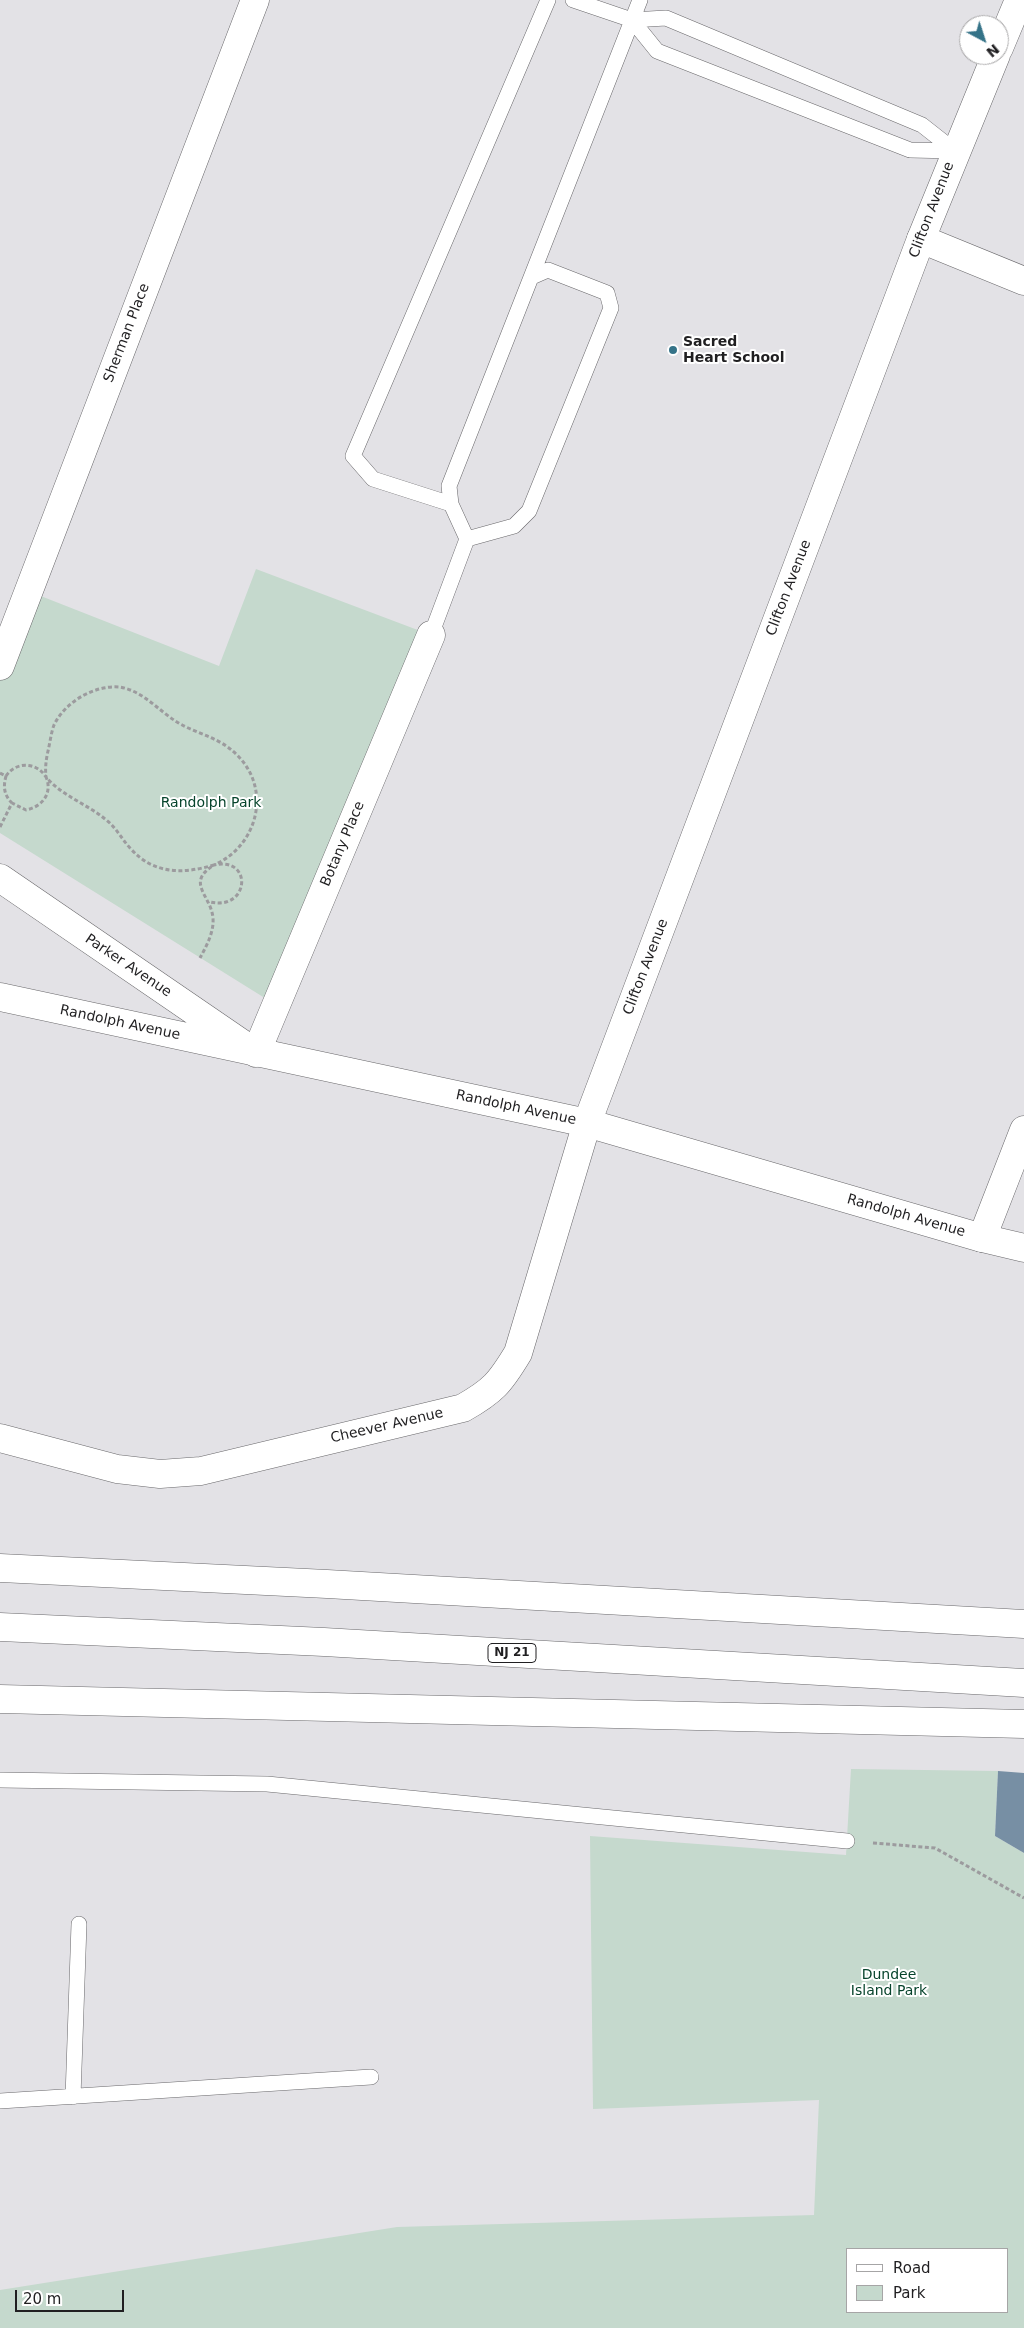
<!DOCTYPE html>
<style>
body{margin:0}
#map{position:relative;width:1024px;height:2328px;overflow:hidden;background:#e3e2e6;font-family:"DejaVu Sans",sans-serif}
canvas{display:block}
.legend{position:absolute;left:846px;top:2248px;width:162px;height:65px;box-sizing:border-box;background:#fff;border:1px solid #a6a5a6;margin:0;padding:6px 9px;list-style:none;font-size:15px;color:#201f21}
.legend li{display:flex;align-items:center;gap:10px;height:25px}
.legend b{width:25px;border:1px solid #a6a5a6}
.north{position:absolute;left:959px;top:15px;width:50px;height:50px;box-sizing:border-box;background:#fff;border:1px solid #a6a5a6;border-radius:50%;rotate:140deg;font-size:14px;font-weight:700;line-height:20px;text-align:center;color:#201f21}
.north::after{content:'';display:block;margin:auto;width:18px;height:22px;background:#357388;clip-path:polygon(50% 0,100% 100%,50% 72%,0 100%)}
.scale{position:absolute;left:15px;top:2290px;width:109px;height:22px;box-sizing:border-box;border:2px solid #201f21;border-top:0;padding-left:6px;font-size:15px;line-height:18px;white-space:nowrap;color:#201f21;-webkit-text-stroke:4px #fff;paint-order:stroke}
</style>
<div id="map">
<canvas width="1024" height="2328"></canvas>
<ul class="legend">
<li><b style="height:6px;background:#fff"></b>Road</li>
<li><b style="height:14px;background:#c5d9cd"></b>Park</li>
</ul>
<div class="north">N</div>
<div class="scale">20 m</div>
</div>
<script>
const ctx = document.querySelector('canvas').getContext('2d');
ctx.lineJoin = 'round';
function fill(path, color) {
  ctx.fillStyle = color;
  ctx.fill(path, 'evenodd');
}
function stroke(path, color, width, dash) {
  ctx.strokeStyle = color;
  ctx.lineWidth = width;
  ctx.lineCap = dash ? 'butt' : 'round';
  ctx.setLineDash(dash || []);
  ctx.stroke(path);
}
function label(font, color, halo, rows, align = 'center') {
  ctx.font = font + ' "DejaVu Sans",sans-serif';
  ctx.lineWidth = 4;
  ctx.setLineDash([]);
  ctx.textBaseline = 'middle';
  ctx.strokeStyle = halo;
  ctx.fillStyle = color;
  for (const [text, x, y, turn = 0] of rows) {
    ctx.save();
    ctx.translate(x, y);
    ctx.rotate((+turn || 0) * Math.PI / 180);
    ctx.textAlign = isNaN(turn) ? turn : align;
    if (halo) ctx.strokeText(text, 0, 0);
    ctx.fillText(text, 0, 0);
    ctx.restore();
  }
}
fill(new Path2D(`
 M256 569 431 635 276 1005 0 833V666L28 591 219 666Z
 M851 1769 998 1771 995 1836 1024 1853V2328H0V2290L397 2227 814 2215 819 2100 593 2109 590 1836 846 1855ZM848 2249H1008V2312H848Z`), '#c5d9cd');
fill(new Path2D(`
 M998 1771 1024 1773V1853L995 1836Z`), '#778fa4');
const service = new Path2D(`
 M573 0 632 20 666 18 922 125 955 151
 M632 20 657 51 910 150 955 151
 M451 504 373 479 353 456 548 0
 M467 539 514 526 529 511 611 308 607 293 548 270 532 277
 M431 635 467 539 451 504 449 486 640 0
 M0 1780 267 1784 847 1841
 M73 2097 79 1924
 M0 2101 371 2077`);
const minor = new Path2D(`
 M921 239 1024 281
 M0 666 255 0
 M256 1053 431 635
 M982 1238 1024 1130
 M0 1438 117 1469 160 1474 201 1471 463 1408C493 1391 500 1383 518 1353L587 1123`);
const tertiary = new Path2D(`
 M999 48 1019 0
 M0 878 244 1045
 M0 997 587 1123 982 1238 1024 1248
 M587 1123 921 239 996 55`);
const motorway = new Path2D(`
 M0 1568 327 1584 1024 1624
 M0 1627 324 1642 1024 1683
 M0 1699 1024 1724`);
stroke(service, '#69686b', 16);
stroke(minor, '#69686b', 29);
stroke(tertiary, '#69686b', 29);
stroke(motorway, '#69686b', 29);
stroke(new Path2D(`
 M0 773 6 776C3 787 4 795 12 803
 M6 776C16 761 37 762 46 777 45 768 46 760 48 751 50 743 51 733 54 725 65 702 94 685 119 687 142 690 159 711 177 722 198 735 218 736 237 755 272 789 258 846 214 865 253 856 250 911 210 902
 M0 827 12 803 26 810C42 807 53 793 46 777 62 796 87 804 105 819 116 827 121 838 130 848 154 875 183 874 214 865 185 883 211 895 213 918 214 932 207 945 200 958
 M873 1843 935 1848 1024 1898`), '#9c9b9e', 3, [4, 2.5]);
stroke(service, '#fff', 15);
stroke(minor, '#fff', 28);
stroke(tertiary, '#fff', 28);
stroke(motorway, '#fff', 28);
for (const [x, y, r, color] of [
 [673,350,5,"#357388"]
]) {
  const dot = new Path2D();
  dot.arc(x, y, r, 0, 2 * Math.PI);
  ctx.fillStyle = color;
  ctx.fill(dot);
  stroke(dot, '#fff', 2);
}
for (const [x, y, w] of [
 [512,1653,48]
]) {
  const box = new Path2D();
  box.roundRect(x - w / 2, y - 9.5, w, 19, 4);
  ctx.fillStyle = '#fff';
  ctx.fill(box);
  stroke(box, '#201f21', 1);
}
label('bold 12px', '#201f21', null, [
 ["NJ 21",512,1653]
]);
label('14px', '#201f21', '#fff', [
 ["Clifton Avenue",932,210,-69],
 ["Sherman Place",127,333,-69],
 ["Clifton Avenue",789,588,-69],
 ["Botany Place",343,844,-67],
 ["Parker Avenue",128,966,34],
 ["Clifton Avenue",646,967,-69],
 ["Randolph Avenue",120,1023,12],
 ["Randolph Avenue",516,1108,12],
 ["Randolph Avenue",906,1216,16],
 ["Cheever Avenue",387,1426,-13]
]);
label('bold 14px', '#201f21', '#fff', [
 ["Sacred",683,342],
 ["Heart School",683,358]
], 'left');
label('14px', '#07442c', '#fff', [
 ["Randolph Park",211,803],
 ["Dundee",889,1975],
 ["Island Park",889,1991]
]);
</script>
